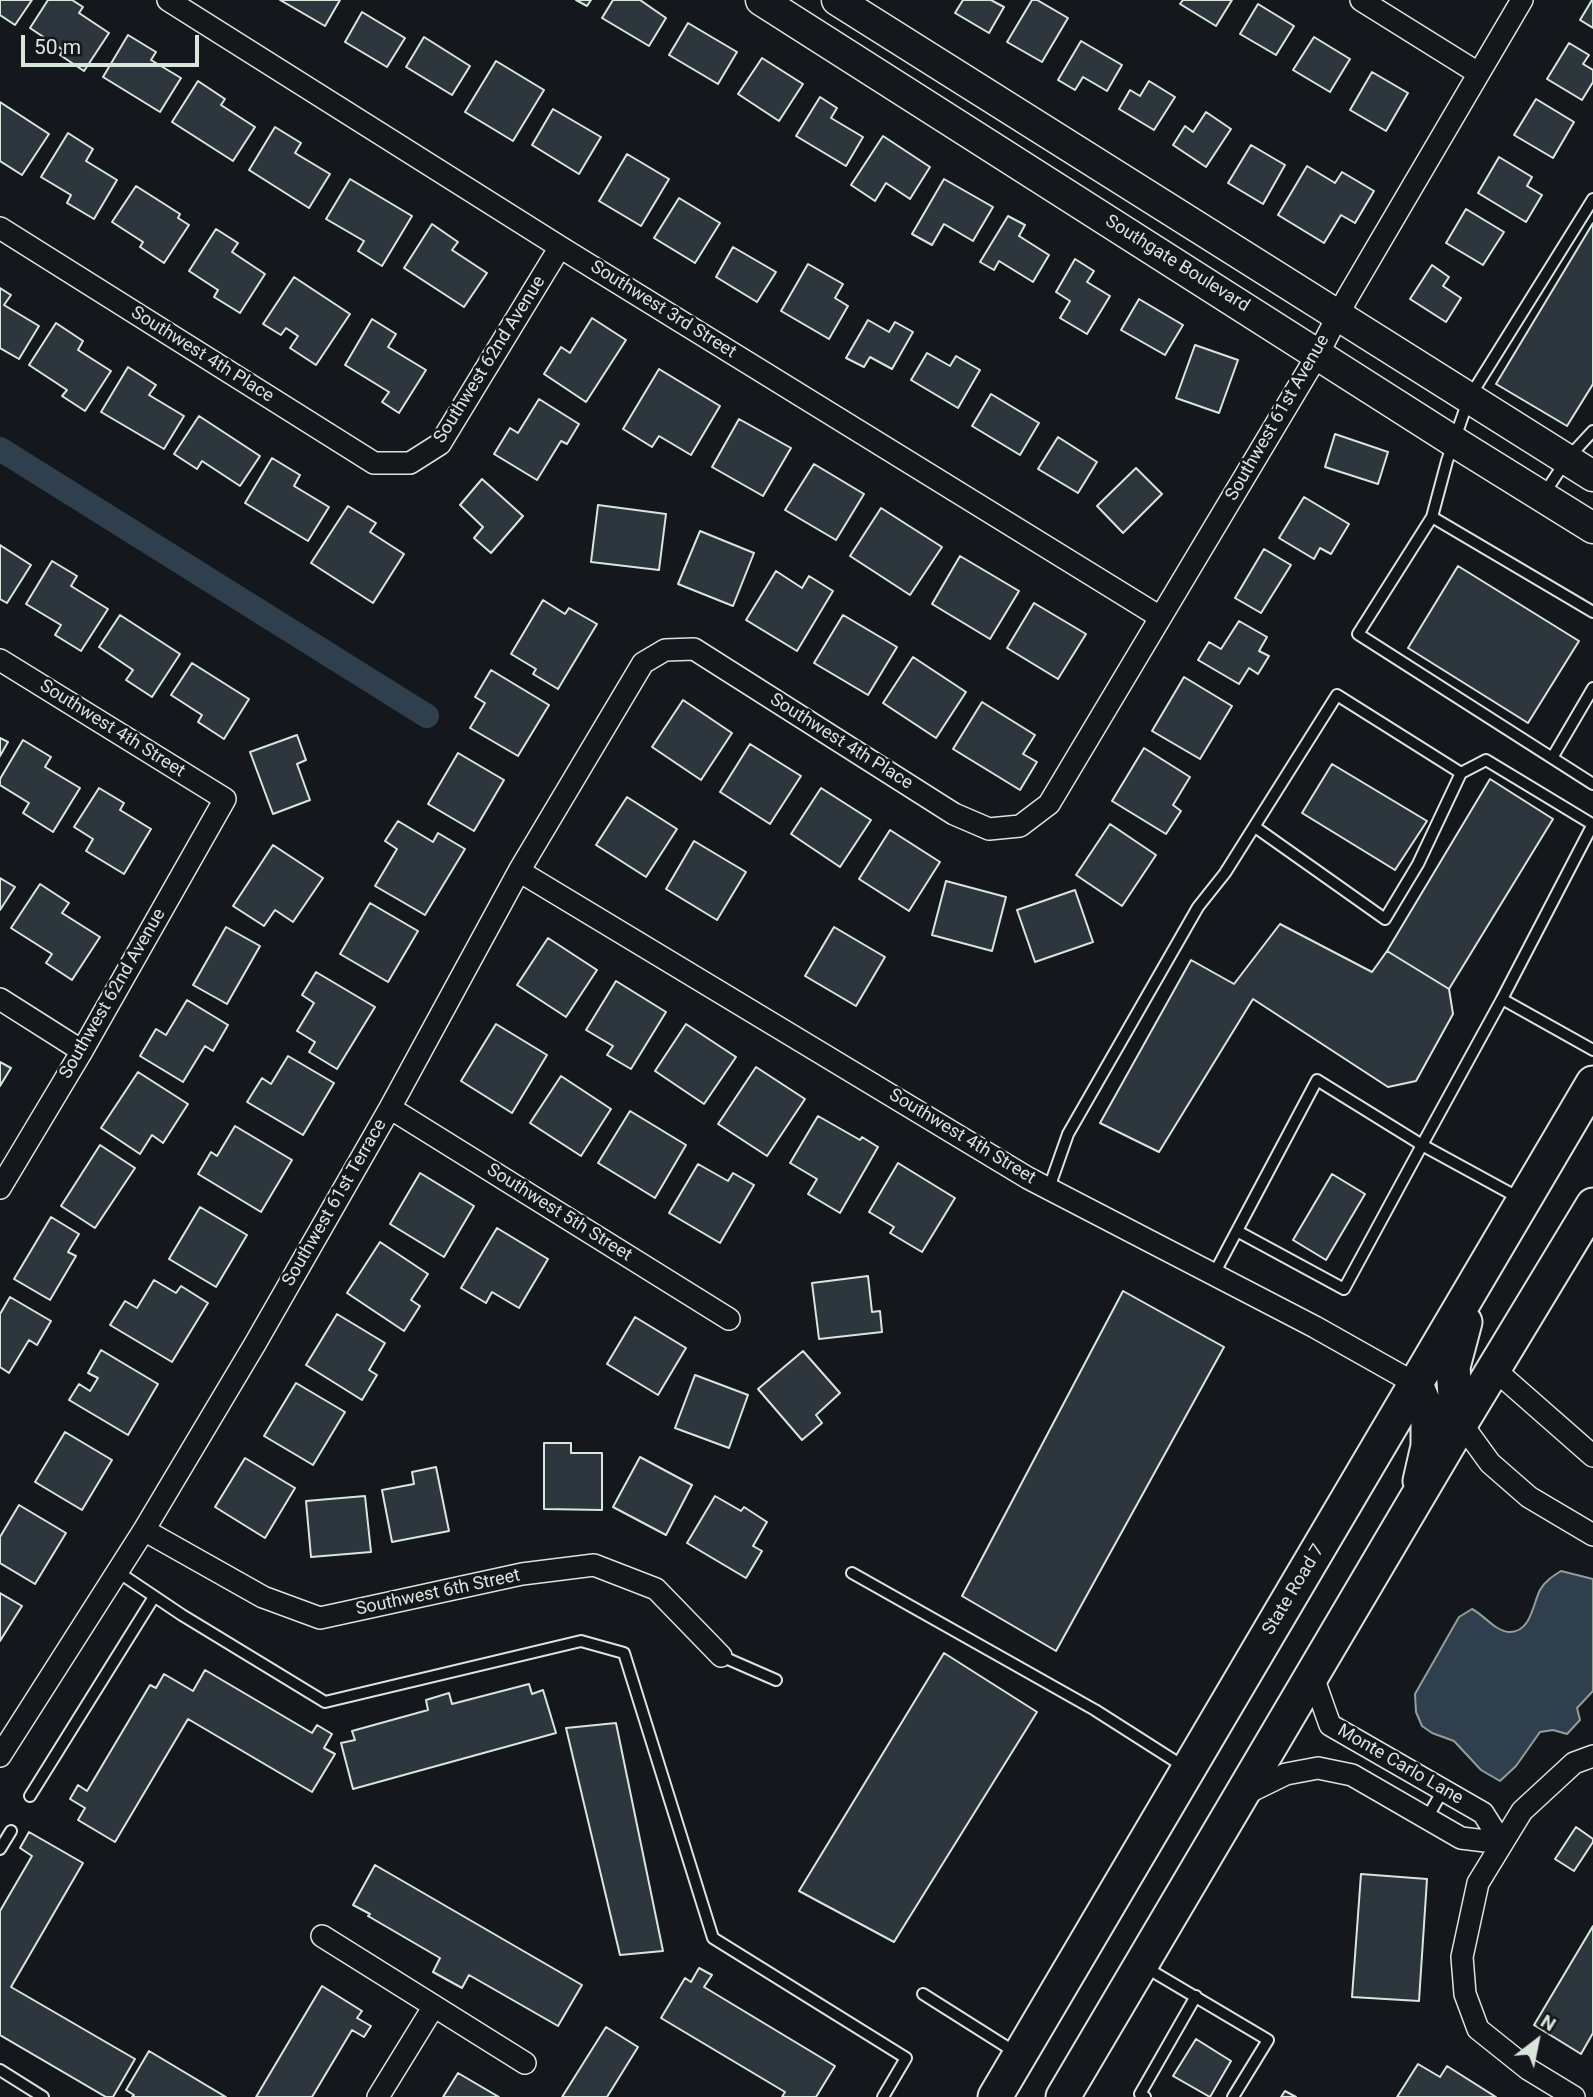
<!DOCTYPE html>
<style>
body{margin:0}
#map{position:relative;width:1593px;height:2097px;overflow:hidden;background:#14181c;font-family:Roboto,sans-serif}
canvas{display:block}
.north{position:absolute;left:1502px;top:2006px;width:70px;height:70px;-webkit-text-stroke:5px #14181c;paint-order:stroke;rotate:32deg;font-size:19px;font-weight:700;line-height:28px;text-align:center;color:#d8e6dc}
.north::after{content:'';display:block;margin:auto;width:24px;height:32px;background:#d8e6dc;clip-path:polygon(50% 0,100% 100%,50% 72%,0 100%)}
.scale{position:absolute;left:21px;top:35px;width:178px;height:32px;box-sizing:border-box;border:4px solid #d8e6dc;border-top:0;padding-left:9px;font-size:21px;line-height:24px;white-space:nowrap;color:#d8e6dc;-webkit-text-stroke:5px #14181c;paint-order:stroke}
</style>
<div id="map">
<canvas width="1593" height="2097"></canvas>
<div class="north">N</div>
<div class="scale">50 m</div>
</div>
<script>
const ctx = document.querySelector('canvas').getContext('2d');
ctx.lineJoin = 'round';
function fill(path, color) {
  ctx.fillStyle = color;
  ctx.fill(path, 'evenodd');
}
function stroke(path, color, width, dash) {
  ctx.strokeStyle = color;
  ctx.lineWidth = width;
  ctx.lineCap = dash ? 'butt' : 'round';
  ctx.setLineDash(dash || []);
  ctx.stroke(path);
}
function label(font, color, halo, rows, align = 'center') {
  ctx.font = font + ' Roboto,sans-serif';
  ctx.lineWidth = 5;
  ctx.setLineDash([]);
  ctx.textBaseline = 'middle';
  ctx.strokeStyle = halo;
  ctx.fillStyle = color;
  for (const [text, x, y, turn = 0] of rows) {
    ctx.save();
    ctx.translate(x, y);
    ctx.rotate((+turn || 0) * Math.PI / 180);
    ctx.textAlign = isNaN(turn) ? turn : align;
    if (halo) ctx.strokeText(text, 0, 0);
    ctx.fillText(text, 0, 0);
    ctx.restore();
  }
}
const water = new Path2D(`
 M1561 1571 1593 1579V1691L1577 1708 1580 1720 1567 1734 1553 1730 1540 1732 1516 1766 1500 1781 1481 1770 1454 1741 1432 1733 1422 1726 1416 1712 1415 1694 1459 1617 1472 1609C1484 1615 1495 1631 1509 1632 1531 1633 1533 1603 1540 1590 1545 1581 1553 1576 1561 1571Z`);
fill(water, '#2f3f4d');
stroke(water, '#939e99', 2);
stroke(new Path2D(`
 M0 449 427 716`), '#2f3f4d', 24);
const building = new Path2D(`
 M0 0H32L15 25 0 15Z
 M48 0H72L83 7 79 13 109 33 84 71 60 55 63 50 30 28Z
 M280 0H340L325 26Z
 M576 0H591L587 6Z
 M613 0H640L666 18 649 46 602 18Z
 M963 0H991L1004 7 989 33 955 13Z
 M1032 0H1037L1068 18 1042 62 1007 42Z
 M1183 0H1232L1216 26 1180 4Z
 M1592 0H1593V28L1580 20Z
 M1258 4 1294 26 1276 55 1240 34Z
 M362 12 405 38 387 67 345 42Z
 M688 23 737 52 718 84 669 55Z
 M128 35 156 52 151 60 181 78 160 112 103 77Z
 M424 37 470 66 452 95 406 67Z
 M1314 37 1350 59 1330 92 1293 70Z
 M1081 41 1122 65 1107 91 1083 77 1075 90 1058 80Z
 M1569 43 1589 55 1583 64 1593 70V82L1582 100 1547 79Z
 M762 58 803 84 779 121 738 94Z
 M496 61 544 90 513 141 465 112Z
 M1372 72 1408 93 1386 131 1350 110Z
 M198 81 225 99 221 105 255 127 233 161 172 122Z
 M1149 81 1175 97 1154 130 1119 109 1130 90 1140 96Z
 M820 97 837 108 831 118 863 137 846 166 796 136Z
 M1536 99 1574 122 1553 158 1514 135Z
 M0 102 49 134 22 175 0 161Z
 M553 109 601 137 579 174 532 145Z
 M1206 112 1231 129 1206 167 1173 145 1185 126 1193 132Z
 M275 127 301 143 295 153 330 174 309 208 249 170Z
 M68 133 93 149 86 161 117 180 94 219 67 203 71 195 41 177Z
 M883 136 930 167 910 199 886 183 875 201 851 185Z
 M1251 145 1285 165 1263 204 1228 183Z
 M627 154 669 179 641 226 599 201Z
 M1499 157 1532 177 1527 186 1542 195 1526 222 1478 193Z
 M1307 166 1335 183 1342 172 1374 191 1355 223 1341 215 1324 243 1278 215Z
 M350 179 412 216 382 266 358 251 364 241 326 219Z
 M944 179 993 207 973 241 944 224 932 245 912 234Z
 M136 186 180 214 178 218 189 225 164 263 140 247 143 242 112 222Z
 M679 198 720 223 695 263 654 238Z
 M1466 209 1504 232 1483 265 1446 243Z
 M1008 216 1025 225 1019 236 1049 255 1033 282 999 261 994 270 980 262Z
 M1593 223V384L1567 426 1496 384Z
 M432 224 458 242 452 250 487 273 464 307 404 268Z
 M216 229 238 243 232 252 265 274 240 313 214 297 218 290 189 271Z
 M733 247 776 272 757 302 716 277Z
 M1075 259 1094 271 1087 282 1110 296 1087 334 1060 318 1070 301 1056 292Z
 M808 264 843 284 835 298 848 306 829 339 781 311Z
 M1432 265 1449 277 1443 286 1461 298 1446 322 1410 299Z
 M294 277 350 314 316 365 290 348 298 336 286 328 281 335 263 324Z
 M0 288 11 295 4 305 39 326 19 359 0 348Z
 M1139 299 1183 325 1165 355 1121 330Z
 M592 318 626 340 586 402 544 374 561 347 570 353Z
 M372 319 396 334 388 347 426 370 399 413 382 402 389 392 345 365Z
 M868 320 889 332 895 322 913 332 892 369 870 357 864 367 846 358Z
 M56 323 83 341 78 350 111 371 85 411 62 396 67 390 29 365Z
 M1195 345 1238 360 1219 413 1176 398Z
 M927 353 950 366 956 356 980 370 958 408 911 380Z
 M128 367 156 385 149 395 184 416 164 449 101 412Z
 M659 369 720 406 691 455 659 436 652 447 623 429Z
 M991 394 1039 423 1020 455 972 426Z
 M539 399 579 424 567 444 561 441 537 480 494 454 510 428 518 433Z
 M199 416 260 456 240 486 202 461 197 469 174 454Z
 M739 419 791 448 763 496 712 467Z
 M1335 434 1388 452 1378 484 1325 467Z
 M1058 437 1097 462 1078 493 1038 469Z
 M272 458 300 475 294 486 329 507 308 541 245 503Z
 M814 464 864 494 836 540 785 510Z
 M1136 468 1162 494 1123 533 1097 506Z
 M482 479 523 516 491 553 474 538 483 527 460 505Z
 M1304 497 1349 524 1331 554 1320 548 1314 559 1279 538Z
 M598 505 666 514 659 570 591 562Z
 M348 506 376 523 370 532 404 554 373 603 311 563Z
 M881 508 942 547 910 595 850 556Z
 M700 531 754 553 733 606 678 584Z
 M0 545 31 565 7 603 0 599Z
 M1264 549 1291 565 1261 613 1235 598Z
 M960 556 1019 591 990 639 932 604Z
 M52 561 77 576 71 586 108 609 81 651 55 635 61 625 26 604Z
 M1458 566 1579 641 1528 723 1408 648Z
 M776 571 802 588 809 576 833 591 797 651 746 620Z
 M543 600 565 614 569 608 597 624 558 689 533 674 536 669 511 654Z
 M1034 603 1086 634 1058 679 1007 648Z
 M120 615 180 654 152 697 126 680 133 670 99 647Z
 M843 615 897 647 868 695 814 663Z
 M1239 621 1267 637 1259 651 1269 656 1258 674 1249 668 1239 684 1198 660 1209 642 1221 649Z
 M913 657 966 692 936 738 883 703Z
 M192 663 249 699 224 739 198 722 202 715 171 695Z
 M491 670 549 705 518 756 470 728 485 703 475 697Z
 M1184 677 1232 706 1200 759 1152 731Z
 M683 700 732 733 701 780 652 747Z
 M982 702 1035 735 1023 754 1037 762 1020 790 953 749Z
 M297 735 306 760 297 764 310 800 273 814 250 752Z
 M0 738 8 742 0 756Z
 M23 740 51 757 45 767 80 788 53 832 23 813 29 803 0 785V779Z
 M750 744 801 776 770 824 720 792Z
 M1144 748 1190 777 1173 805 1181 811 1166 834 1112 801Z
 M458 753 504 780 474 831 428 804Z
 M1332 764 1427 821 1395 870 1302 813Z
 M1490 779 1553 819 1449 989 1387 951Z
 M99 788 124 803 120 810 151 829 124 874 86 851 93 839 74 827Z
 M821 788 871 820 840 867 791 834Z
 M627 797 677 829 646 877 596 845Z
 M398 821 433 842 438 833 465 849 425 915 375 886 397 849 385 841Z
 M1110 824 1156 855 1122 906 1076 875Z
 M890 830 940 862 909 911 859 879Z
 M694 841 746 872 717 920 666 889Z
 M273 845 323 878 293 922 275 910 264 926 233 906Z
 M0 878 15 887 0 910Z
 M946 881 1006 897 992 951 932 935Z
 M40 884 69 903 62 913 100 937 72 980 46 963 52 954 11 928Z
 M1075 890 1093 942 1035 962 1017 910Z
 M370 903 418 931 388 982 340 954Z
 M1280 924 1372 972 1387 951 1449 989 1453 1014 1416 1081 1388 1087 1253 999 1159 1152 1100 1123 1191 960 1234 984Z
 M226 927 260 946 227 1004 193 985Z
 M834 927 885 957 856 1006 805 976Z
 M548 938 597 970 566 1017 517 985Z
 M316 972 375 1007 337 1069 309 1052 315 1042 297 1031 314 1003 302 995Z
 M616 981 666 1012 631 1069 607 1055 613 1046 586 1030Z
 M187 1000 228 1025 213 1051 205 1046 183 1082 140 1056 156 1029 166 1035Z
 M496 1024 547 1055 512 1113 461 1081Z
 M686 1024 736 1057 704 1104 655 1071Z
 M288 1056 334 1083 303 1135 247 1102 262 1078 271 1084Z
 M0 1062 11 1068 0 1086Z
 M756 1067 805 1099 767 1156 718 1124Z
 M138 1072 188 1104 163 1143 152 1135 140 1154 101 1128Z
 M561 1076 611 1109 581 1156 530 1123Z
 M630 1111 686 1145 655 1198 598 1163Z
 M818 1116 860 1140 862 1137 878 1147 840 1213 808 1194 817 1179 790 1163Z
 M235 1126 292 1160 261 1212 198 1174 211 1152 217 1156Z
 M100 1145 135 1168 95 1228 61 1206Z
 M898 1163 955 1198 922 1252 890 1233 894 1227 869 1212Z
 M698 1164 728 1181 733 1173 754 1185 720 1243 669 1213Z
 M420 1173 474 1206 444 1257 390 1224Z
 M1332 1174 1365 1194 1326 1260 1293 1240Z
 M200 1207 247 1235 216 1287 169 1259Z
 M51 1217 79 1234 68 1252 76 1256 50 1300 14 1279Z
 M497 1228 548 1259 519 1308 492 1292 486 1303 461 1288Z
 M380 1242 428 1274 411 1300 420 1306 404 1331 347 1293Z
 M868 1276 872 1312 880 1311 882 1332 819 1339 812 1283Z
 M154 1280 176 1293 181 1286 208 1303 172 1362 110 1325 125 1301 137 1308Z
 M1123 1291 1224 1347 1056 1651 962 1596Z
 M10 1297 51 1321 37 1345 29 1340 9 1373 0 1367V1314Z
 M337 1314 385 1343 369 1370 377 1375 362 1400 306 1365Z
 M635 1317 686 1348 658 1395 607 1364Z
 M101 1350 158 1384 128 1435 69 1400 79 1384 90 1391 98 1378 88 1373Z
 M803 1351 840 1393 816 1415 822 1423 802 1440 758 1389Z
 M695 1375 748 1395 729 1448 675 1428Z
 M296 1383 345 1412 313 1465 264 1436Z
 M65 1432 112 1460 82 1510 35 1482Z
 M544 1443H571V1453H602V1510L544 1509Z
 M640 1457 692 1485 666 1535 613 1507Z
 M245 1458 295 1488 265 1538 215 1507Z
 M436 1467 449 1531 392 1542 382 1490 414 1484 412 1472Z
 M365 1496 371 1552 311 1557 306 1501Z
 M715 1496 741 1511 744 1507 767 1522 753 1546 762 1551 746 1578 687 1543Z
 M19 1505 66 1533 35 1584 0 1563V1537Z
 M0 1593 22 1606 0 1641Z
 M944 1653 1037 1712 894 1942 799 1891Z
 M205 1670 312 1733 317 1725 332 1734 324 1748 335 1754 312 1792 188 1719 115 1842 78 1820 85 1808 70 1799 78 1785 87 1791 150 1685 156 1688 164 1674 193 1691Z
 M529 1684 532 1694 543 1690 556 1733 353 1789 341 1743 355 1740 352 1731 428 1710 426 1700 449 1693 452 1704Z
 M616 1723 663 1951 620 1955 566 1728Z
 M1576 1827 1593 1839V1842L1574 1871 1555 1859Z
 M29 1832 83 1863 11 1987 135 2059 113 2097H106L0 2035V1911L32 1856 20 1848Z
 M375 1865 582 1985 558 2026 469 1975 462 1988 433 1972 440 1958 368 1916 370 1914 353 1905Z
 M1361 1874 1427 1879 1419 2001 1352 1997Z
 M1593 1926V2033L1581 2054 1534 2025Z
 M699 1968 712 1975 704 1987 835 2066 816 2097H782L785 2092 661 2018 685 1978 691 1982Z
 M322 1986 362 2011 357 2018 371 2026 364 2037 352 2030 312 2097H256Z
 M606 2027 638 2047 607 2097H562Z
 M1196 2039 1231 2061 1210 2097 1173 2076Z
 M149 2051 226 2097H132L134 2095 126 2090Z
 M1418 2064 1440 2077 1447 2066 1496 2097H1397Z
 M458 2073 499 2097H443Z
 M1285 2091 1296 2097H1281Z`);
fill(building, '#2c363c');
stroke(building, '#d8e6dc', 2);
const lane = new Path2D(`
 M1593 199 1469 398 1447 461 1432 517 1358 634 1593 784
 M1544 494 1567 459 1593 431
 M1432 517 1593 612
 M1552 758 1593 688
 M1255 827 1385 919 1418 864 1461 773
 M1502 999 1593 824
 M1049 1188 1068 1134 1198 907 1225 873 1337 695 1461 773 1486 760 1592 824
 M1519 1198 1422 1145 1502 999 1593 1050
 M1214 1274 1317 1080 1422 1145 1344 1289 1237 1231
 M118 1572 182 1615 325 1702 581 1641 624 1653 713 1938 906 2058 883 2097
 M852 1573 1095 1710 1186 1768
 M721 1656 776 1680
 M30 1796 154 1597
 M1427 1818 1443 1790
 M0 1849 11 1831
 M1145 1967 1268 2040 1233 2097
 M923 1994 1018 2054
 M0 2070 43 2097
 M1145 2097 1140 2094 1196 1996`);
const street = new Path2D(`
 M168 0 560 247 1160 617
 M1361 0 1478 73
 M0 228 374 463H410L440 444 560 247
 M0 660 225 799 82 1051 0 1188
 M519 871 1028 1178 1315 1327 1416 1384
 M0 999 82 1051
 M390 1108 729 1319
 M1495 1370 1593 1456
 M1461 1423 1490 1463 1529 1497 1593 1535
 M144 1530 263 1597 320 1618 522 1574 594 1565 656 1589 721 1656
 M1313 1677 1330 1725 1483 1813 1502 1843
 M0 1756 144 1530 255 1344 390 1108 519 871 643 663 665 650 694 649 954 814 989 829 1020 826 1049 804 1318 354 1347 298 1522 0
 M1243 1795 1286 1774 1318 1768 1352 1775 1461 1838 1502 1843
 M322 1936 525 2063
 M378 2097 434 2006
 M1574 2097 1528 2069 1478 2029 1465 1994 1462 1957 1478 1883 1522 1811 1574 1763 1593 1756`);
const secondary = new Path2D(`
 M761 0 1453 441 1593 528
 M837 0 1593 476`);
const primary = new Path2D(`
 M1416 1384 1428 1413V1446L1420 1481
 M1461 1423 1455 1396 1453 1367 1465 1322
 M995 2097 1593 1083
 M1063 2097 1461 1423 1593 1205`);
stroke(lane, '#d8e6dc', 14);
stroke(street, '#d8e6dc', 24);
stroke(secondary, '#d8e6dc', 33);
stroke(primary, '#d8e6dc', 37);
stroke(lane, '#14181c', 10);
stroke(street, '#14181c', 21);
stroke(secondary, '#14181c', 30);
stroke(primary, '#14181c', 33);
label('18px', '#d8e6dc', '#14181c', [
 ["Southgate Boulevard",1177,264,32],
 ["Southwest 3rd Street",663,310,32],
 ["Southwest 4th Place",202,355,32],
 ["Southwest 62nd Avenue",490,360,-58],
 ["Southwest 61st Avenue",1278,418,-60],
 ["Southwest 4th Street",112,729,32],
 ["Southwest 4th Place",841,742,32],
 ["Southwest 62nd Avenue",113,994,-60],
 ["Southwest 4th Street",962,1137,31],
 ["Southwest 61st Terrace",335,1203,-60],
 ["Southwest 5th Street",559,1213,32],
 ["State Road 7",1294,1590,-59],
 ["Southwest 6th Street",438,1593,-12],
 ["Monte Carlo Lane",1400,1765,30]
]);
</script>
